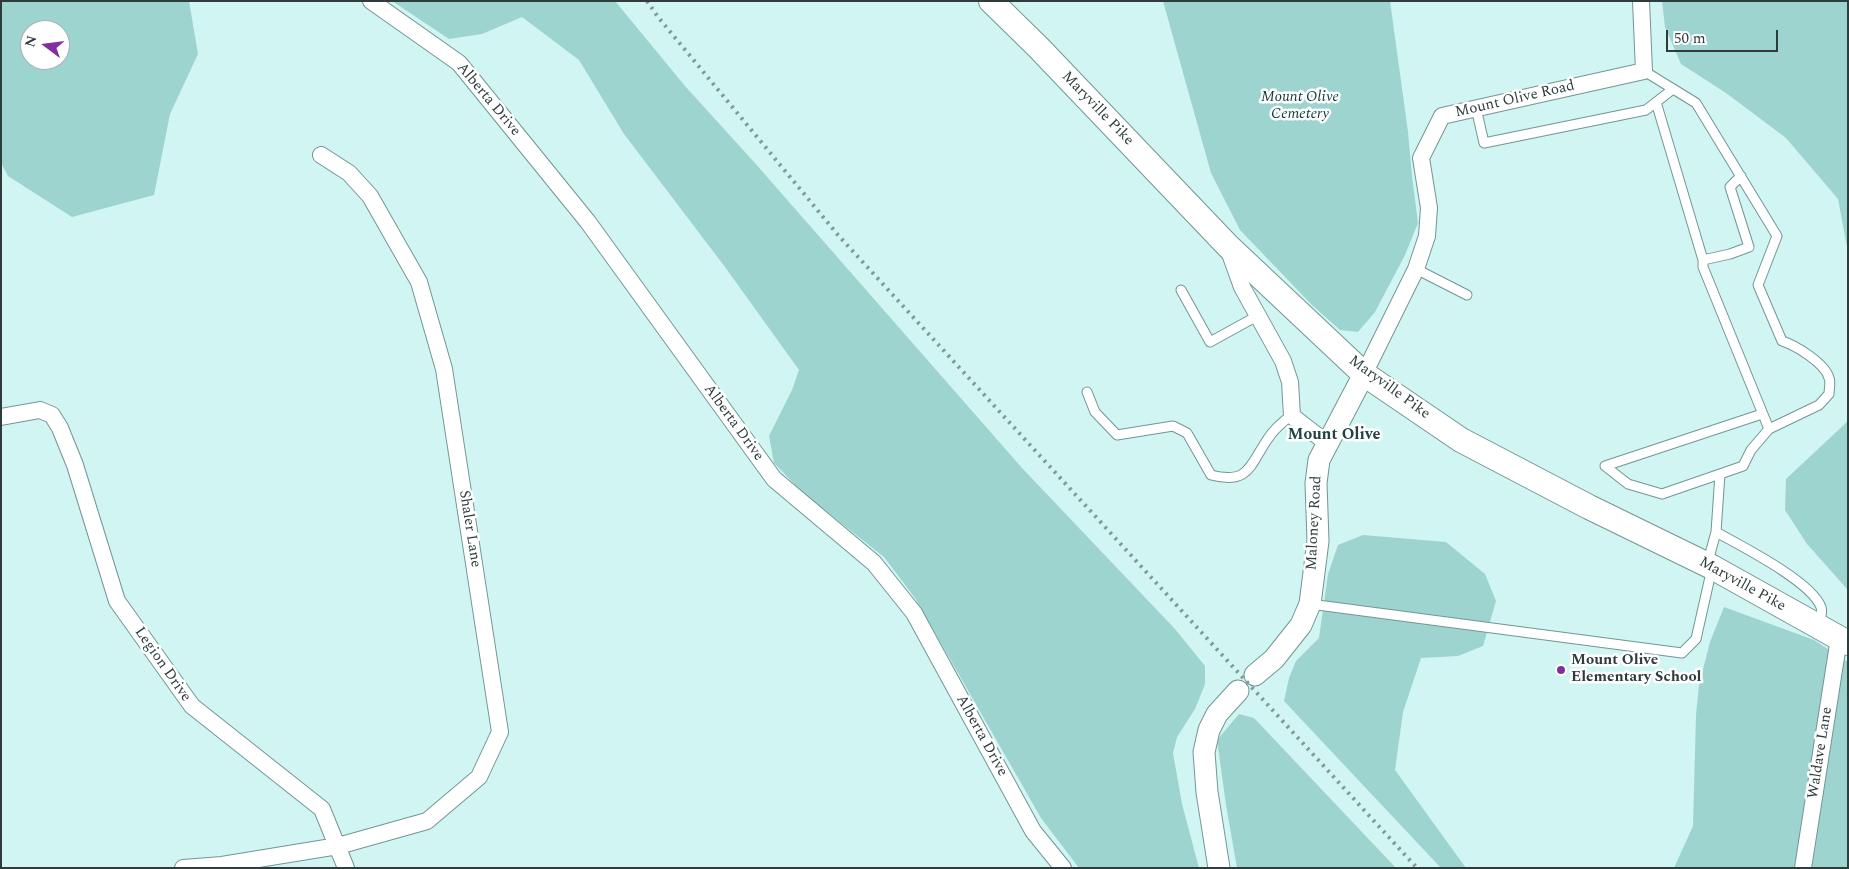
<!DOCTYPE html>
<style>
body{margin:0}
#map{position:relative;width:1849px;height:869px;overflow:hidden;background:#d0f5f2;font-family:Spectral,serif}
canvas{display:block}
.frame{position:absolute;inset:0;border:2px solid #2e3d3c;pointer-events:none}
.north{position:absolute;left:20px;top:20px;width:50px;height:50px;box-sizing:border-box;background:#fff;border:1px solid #abb1b1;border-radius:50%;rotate:285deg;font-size:14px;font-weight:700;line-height:20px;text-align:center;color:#2e3d3c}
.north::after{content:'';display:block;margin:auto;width:18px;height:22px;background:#812f9f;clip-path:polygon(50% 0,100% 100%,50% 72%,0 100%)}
.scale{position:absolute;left:1666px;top:30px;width:112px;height:22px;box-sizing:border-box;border:2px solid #2e3d3c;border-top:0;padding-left:6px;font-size:15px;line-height:18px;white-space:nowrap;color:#2e3d3c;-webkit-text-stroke:4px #fff;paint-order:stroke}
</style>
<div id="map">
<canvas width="1849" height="869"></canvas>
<div class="frame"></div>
<div class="north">N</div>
<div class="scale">50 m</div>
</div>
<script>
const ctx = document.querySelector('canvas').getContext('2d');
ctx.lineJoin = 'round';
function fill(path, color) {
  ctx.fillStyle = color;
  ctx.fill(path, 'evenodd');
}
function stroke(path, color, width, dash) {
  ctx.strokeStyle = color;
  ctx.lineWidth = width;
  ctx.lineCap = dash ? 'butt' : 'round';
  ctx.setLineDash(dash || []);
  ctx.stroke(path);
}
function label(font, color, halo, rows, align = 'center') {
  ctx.font = font + ' Spectral,serif';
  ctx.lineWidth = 5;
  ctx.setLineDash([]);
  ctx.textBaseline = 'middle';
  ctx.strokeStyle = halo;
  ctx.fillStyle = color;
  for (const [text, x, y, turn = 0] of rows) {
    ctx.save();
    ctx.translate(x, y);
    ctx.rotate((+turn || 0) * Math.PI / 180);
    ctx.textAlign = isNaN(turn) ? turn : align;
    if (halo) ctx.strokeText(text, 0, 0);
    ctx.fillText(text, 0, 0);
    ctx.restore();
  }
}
fill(new Path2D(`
 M1 1H189L198 54 170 114 154 195 72 217 8 176 1 163ZM30 30H60V60H30Z
 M392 1H615L685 86 754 162 1022 468 1175 629 1205 666V684L1195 709 1177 737 1173 753 1182 804 1199 868H1079L1041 818 915 598 884 557 803 493 774 463 769 436 792 390 799 370 725 267 624 134 579 60 522 17 482 34 449 39Z
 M1163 1H1390L1408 132 1412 176 1418 223 1405 255 1375 312 1358 332 1340 330 1312 305 1240 230 1211 173Z
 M1662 1H1848V252L1838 199 1786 138 1726 93 1681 64 1665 27Z
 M1848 421V590L1807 544 1785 510 1786 479Z
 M1363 535 1446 542 1485 574 1496 601 1483 646 1458 656 1421 658 1403 712 1395 770 1466 868H1441L1284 701 1289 678 1296 661 1319 638 1328 574 1338 545Z
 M1724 607 1814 640 1848 662V868H1674L1693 826 1696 715 1699 685 1710 642Z
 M1239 714 1254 718 1396 868H1237L1226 805 1217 740Z`), '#9dd4d0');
const service = new Path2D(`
 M1644 71 1696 103 1777 236 1758 285 1782 341C1795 345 1825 363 1829 378 1831 382 1829 389 1829 394L1819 405 1769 429 1751 450 1743 466 1720 474 1716 532
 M1656 102 1703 260 1730 254 1749 247 1730 187 1741 176
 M1476 108 1484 143 1646 110 1673 89
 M1703 260V267L1769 429
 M1416 269 1467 295
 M1181 290 1210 342 1259 315
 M1087 392 1095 412 1117 435 1173 426 1187 433 1211 475C1249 485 1250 465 1267 440 1274 429 1282 422 1292 415
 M1720 474 1662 494 1628 484 1605 466 1762 414
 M1707 565 1716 532C1741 546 1811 581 1821 607 1823 613 1820 620 1819 626
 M1310 604 1682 653 1696 639 1712 568`);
const minor = new Path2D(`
 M371 1 459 63 588 222 774 479 874 563 914 613 1033 831 1063 868
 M1229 251 1242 287 1283 361 1290 382 1292 416 1328 444
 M1364 374 1416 269 1427 236 1429 208 1421 158 1442 116 1644 71 1641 1
 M1 417 40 410 52 415 60 428 75 465 117 601 192 706 322 809 346 868
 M183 868 222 865 338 846 427 821 479 777 500 732 444 369 419 282 370 196 349 173 321 155
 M1803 868 1839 638`);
const tertiary = new Path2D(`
 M1255 675 1274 659 1301 625 1310 604 1318 541 1316 483 1319 460 1364 374
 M1219 868 1207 792 1204 752 1209 730 1217 714 1238 691`);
const secondary = new Path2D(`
 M991 1 1039 48 1228 246 1364 374 1461 440 1589 507 1712 567 1848 643`);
stroke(service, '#739694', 11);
stroke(minor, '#739694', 18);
stroke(tertiary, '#739694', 23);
stroke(secondary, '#739694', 26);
stroke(service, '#fff', 9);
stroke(minor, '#fff', 16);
stroke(tertiary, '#fff', 21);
stroke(secondary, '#fff', 24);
stroke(new Path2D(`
 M647 1 658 17 838 235 1417 868`), '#809a98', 4, [2.5, 5]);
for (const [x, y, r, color] of [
 [1561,670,5,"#812f9f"]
]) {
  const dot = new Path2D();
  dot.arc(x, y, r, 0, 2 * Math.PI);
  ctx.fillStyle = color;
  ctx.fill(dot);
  stroke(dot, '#fff', 2);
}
label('italic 15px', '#0d3937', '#fff', [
 ["Mount Olive",1300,98],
 ["Cemetery",1300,115]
]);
label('15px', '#2e3d3c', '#fff', [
 ["Alberta Drive",488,100,50],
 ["Mount Olive Road",1515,100,-13],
 ["Maryville Pike",1097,109,46],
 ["Maryville Pike",1389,388,36],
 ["Alberta Drive",733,423,54],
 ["Maloney Road",1315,523,-87],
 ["Shaler Lane",469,529,81],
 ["Maryville Pike",1742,585,29],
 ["Legion Drive",162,665,55],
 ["Alberta Drive",981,736,61],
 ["Waldave Lane",1821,753,-81]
]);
label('bold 15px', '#2e3d3c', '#fff', [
 ["Mount Olive",1571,661],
 ["Elementary School",1571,678]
], 'left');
label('bold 16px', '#224341', '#fff', [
 ["Mount Olive",1334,436]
]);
</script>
